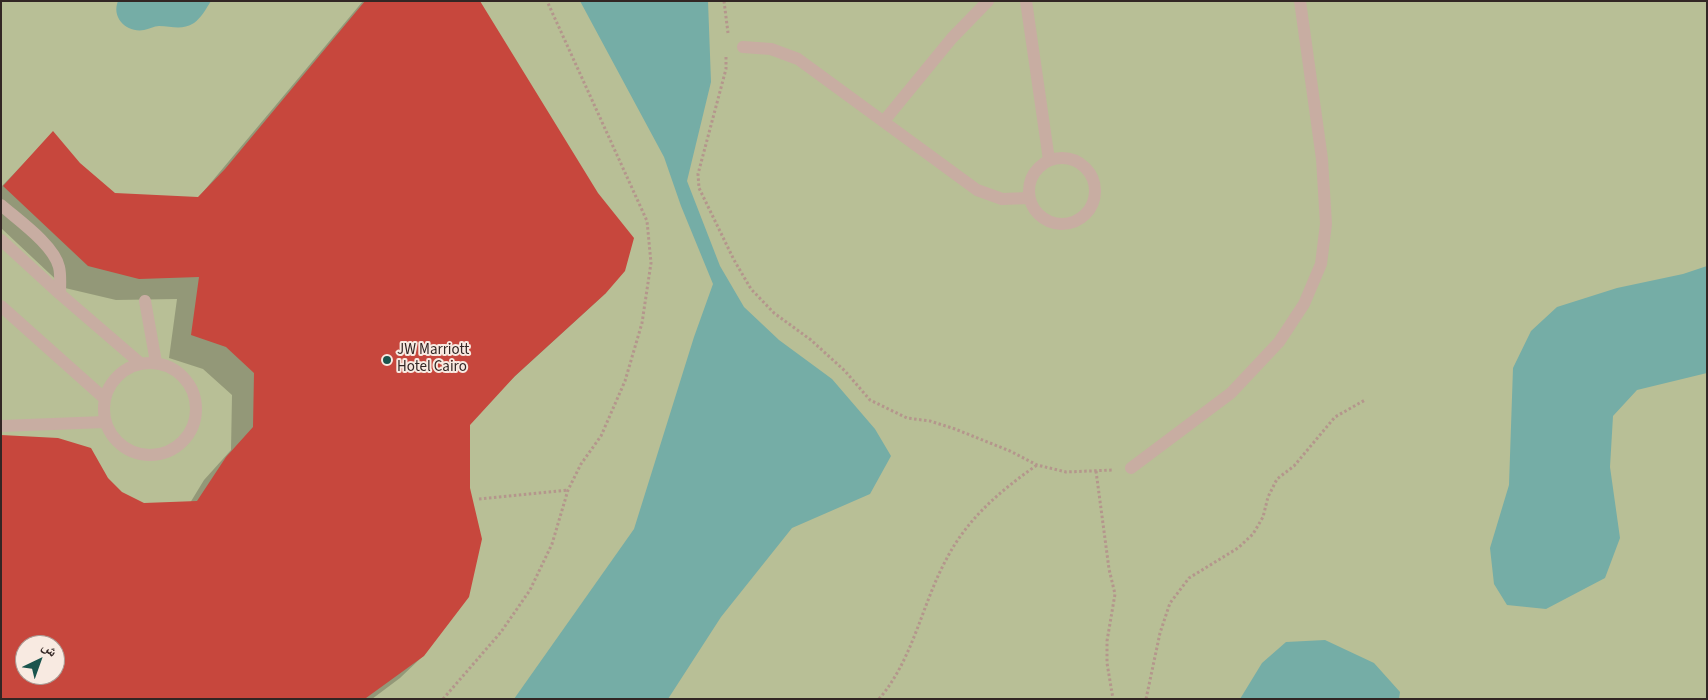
<!DOCTYPE html>
<meta charset="utf-8">
<style>
body{margin:0}
#map{position:relative;width:1708px;height:700px;overflow:hidden;background:#f0dfd5;font-family:"Source Sans 3","Noto Naskh Arabic",sans-serif}
canvas{display:block}
.frame{position:absolute;inset:0;border:2px solid #322624;pointer-events:none}
.north{position:absolute;left:15px;top:635px;width:50px;height:50px;box-sizing:border-box;background:#f8eae1;border:1px solid #a99c95;border-radius:50%;rotate:42deg;font-size:14px;font-weight:700;line-height:20px;text-align:center;color:#322624}
.north::after{content:'';display:block;margin:auto;width:18px;height:22px;background:#1a544d;clip-path:polygon(50% 0,100% 100%,50% 72%,0 100%)}
</style>
<div id="map">
<canvas width="1708" height="700"></canvas>
<div class="frame"></div>
<div class="north">ش</div>
</div>
<script>
const ctx = document.querySelector('canvas').getContext('2d');
ctx.lineJoin = 'round';
function fill(path, color) {
  ctx.fillStyle = color;
  ctx.fill(path, 'evenodd');
}
function stroke(path, color, width, dash) {
  ctx.strokeStyle = color;
  ctx.lineWidth = width;
  ctx.lineCap = dash ? 'butt' : 'round';
  ctx.setLineDash(dash || []);
  ctx.stroke(path);
}
function label(font, color, halo, rows, align = 'center') {
  ctx.font = font + ' "Source Sans 3",sans-serif';
  ctx.lineWidth = 4;
  ctx.setLineDash([]);
  ctx.textBaseline = 'middle';
  ctx.strokeStyle = halo;
  ctx.fillStyle = color;
  for (const [text, x, y, turn = 0] of rows) {
    ctx.save();
    ctx.translate(x, y);
    ctx.rotate((+turn || 0) * Math.PI / 180);
    ctx.textAlign = isNaN(turn) ? turn : align;
    if (halo) ctx.strokeText(text, 0, 0);
    ctx.fillText(text, 0, 0);
    ctx.restore();
  }
}
fill(new Path2D(`
 M1 1H1707V699H1ZM25 645H55V675H25Z`), '#b8bf96');
fill(new Path2D(`
 M118 1H211C206 9 201 18 194 23 181 31 172 26 159 26 154 26 149 29 144 30 127 33 111 18 118 1Z
 M580 1H708L711 82 687 181 720 266 744 307 779 340 832 379 875 429 891 456 870 494 792 528 721 617 668 699H514L634 529 694 337 713 284 681 206 664 157Z
 M1707 266V373L1637 390 1613 416 1610 467 1620 538 1605 578 1546 609 1507 605 1494 584 1490 548 1509 485 1513 368 1531 331 1557 307 1617 288 1683 274Z
 M1325 640 1374 663 1400 692 1399 699H1240L1262 663 1286 642Z`), '#75ada6');
fill(new Path2D(`
 M363 1H478L606 293 502 388 469 424 423 656 400 678 372 699H1V436L107 479 121 493 144 504 190 503 204 480 231 450 232 395 203 369 169 358 177 299 116 300 65 288 1 228V187L53 133 79 164 114 195 198 198ZM25 645H55V675H25Z`), '#0003');
fill(new Path2D(`
 M365 1H480L598 193 634 238 625 271 606 293 515 376 470 425V488L482 539 469 597 424 656 366 698 1 699V435L58 438 91 448 108 478 122 492 144 503 197 501 226 457 253 427 254 373 226 347 191 335 199 277 139 279 88 266 3 186 53 131 80 163 115 193 198 197 225 169ZM25 645H55V675H25Z`), '#c7473d');
stroke(new Path2D(`
 M724 1 728 33
 M726 57V69L698 174 699 188 734 260 751 289 774 313 811 340 845 371 870 400 907 418 930 421 955 429 1010 451 1037 465 1066 472 1113 470
 M1096 471 1109 569 1115 594 1107 641V663L1113 699
 M479 499 568 490
 M443 699 501 632 530 590 552 544 568 490 581 464 601 436 625 381 642 323 651 263 647 221 547 1
 M879 699C914 658 922 603 947 558 968 518 1000 491 1037 465
 M1146 699 1160 633 1170 603 1189 578 1238 548 1253 534 1263 517 1268 497 1277 479 1294 466 1335 417 1365 400`), '#b4968c', 3, [2.5, 2.5]);
stroke(new Path2D(`
 M1026 1 1049 160
 M743 47 771 49 798 59 977 190 1002 199 1029 198
 M884 121 952 38 988 1
 M1029 191a33 33 0 1 1 66 0a33 33 0 1 1-66 0Z
 M1 205C18 220 54 245 59 267 61 275 60 286 60 294
 M1 240 60 294 140 363
 M145 301 156 362
 M1 306 104 398
 M104 409a46 46 0 1 1 92 0a46 46 0 1 1-92 0Z
 M1 426 105 422
 M1131 468 1231 393 1279 342 1304 304 1321 264 1326 224 1322 159 1300 1`), '#c8ada2', 12);
for (const [x, y, r, color] of [
 [387,360,5,"#1a544d"]
]) {
  const dot = new Path2D();
  dot.arc(x, y, r, 0, 2 * Math.PI);
  ctx.fillStyle = color;
  ctx.fill(dot);
  stroke(dot, '#f8eae1', 2);
}
label('15px', '#322624', '#f8eae1', [
 ["JW Marriott",397,351],
 ["Hotel Cairo",397,368]
], 'left');
</script>
